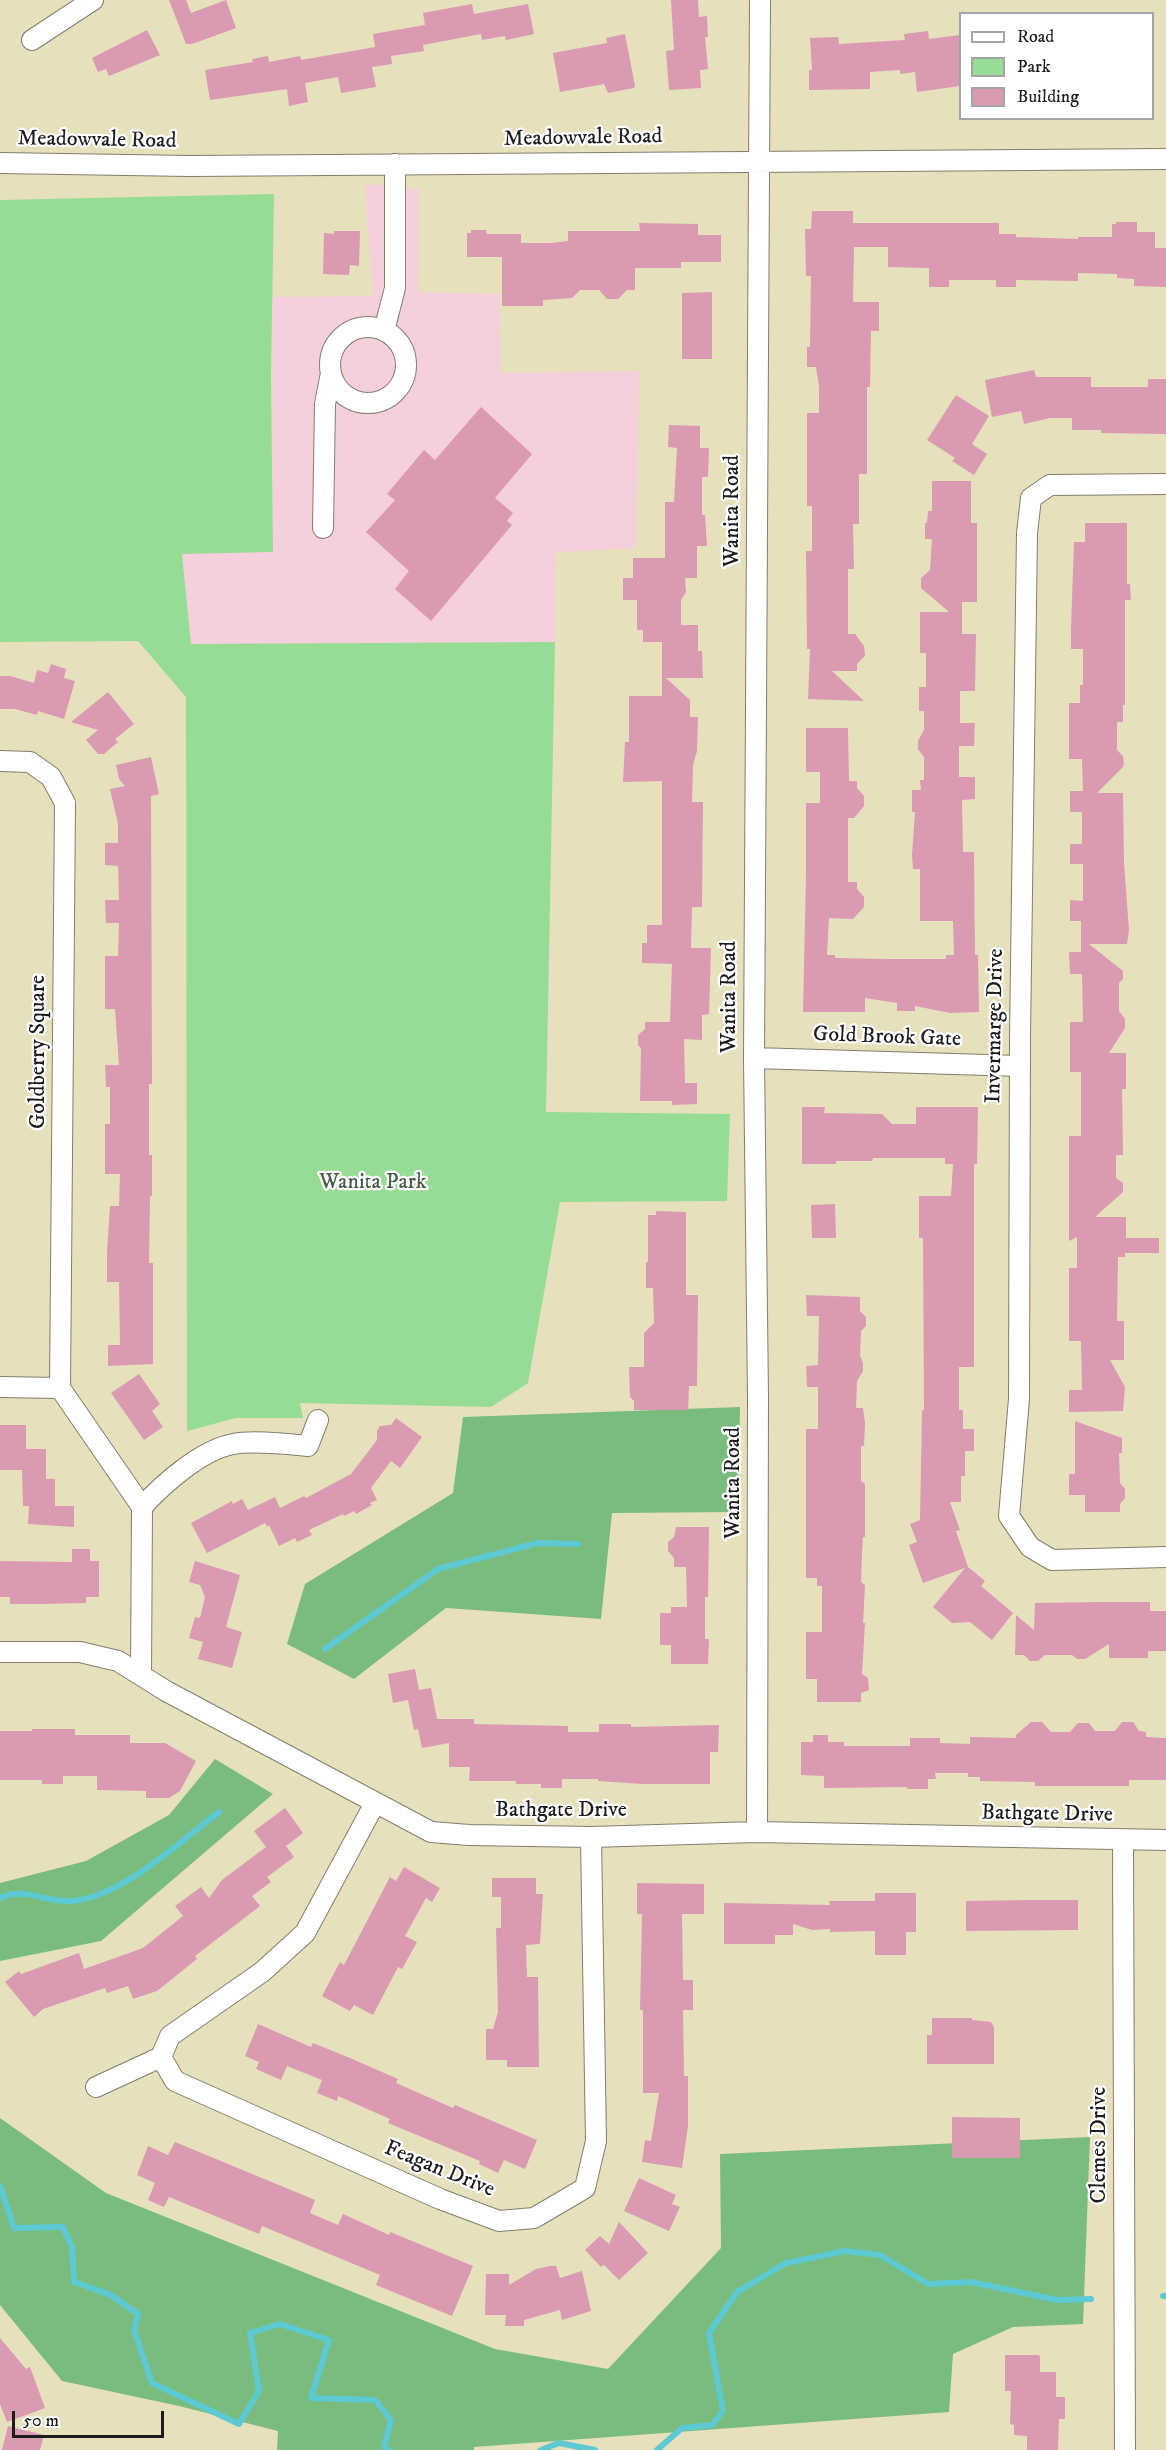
<!DOCTYPE html>
<style>
body{margin:0}
#map{position:relative;width:1166px;height:2450px;overflow:hidden;background:#e7e0bc;font-family:"IM FELL DW Pica",serif}
canvas{display:block}
.legend{position:absolute;left:959px;top:12px;width:195px;height:108px;box-sizing:border-box;background:#fff;border:2px solid #a4a4a4;margin:0;padding:8px 10px;list-style:none;font-size:18px;color:#1c1c1c}
.legend li{display:flex;align-items:center;gap:12px;height:30px}
.legend b{width:30px;border:2px solid #a4a4a4}
.scale{position:absolute;left:12px;top:2411px;width:152px;height:27px;box-sizing:border-box;border:3px solid #1c1c1c;border-top:0;padding-left:8px;font-size:18px;line-height:21px;white-space:nowrap;color:#1c1c1c;-webkit-text-stroke:4px #fff;paint-order:stroke}
</style>
<div id="map">
<canvas width="1166" height="2450"></canvas>
<ul class="legend">
<li><b style="height:8px;background:#fff"></b>Road</li>
<li><b style="height:16px;background:#97dc94"></b>Park</li>
<li><b style="height:16px;background:#d99ab2"></b>Building</li>
</ul>
<div class="scale">50 m</div>
</div>
<script>
const ctx = document.querySelector('canvas').getContext('2d');
ctx.lineJoin = 'round';
function fill(path, color) {
  ctx.fillStyle = color;
  ctx.fill(path, 'evenodd');
}
function stroke(path, color, width, dash) {
  ctx.strokeStyle = color;
  ctx.lineWidth = width;
  ctx.lineCap = dash ? 'butt' : 'round';
  ctx.setLineDash(dash || []);
  ctx.stroke(path);
}
function label(font, color, halo, rows, align = 'center') {
  ctx.font = font + ' "IM FELL DW Pica",serif';
  ctx.lineWidth = 4.5;
  ctx.setLineDash([]);
  ctx.textBaseline = 'middle';
  ctx.strokeStyle = halo;
  ctx.fillStyle = color;
  for (const [text, x, y, turn = 0] of rows) {
    ctx.save();
    ctx.translate(x, y);
    ctx.rotate((+turn || 0) * Math.PI / 180);
    ctx.textAlign = isNaN(turn) ? turn : align;
    if (halo) ctx.strokeText(text, 0, 0);
    ctx.fillText(text, 0, 0);
    ctx.restore();
  }
}
fill(new Path2D(`
 M365 184 419 189 418 292 499 294 501 373 639 371 636 548 556 552 555 642 191 645 182 553 273 552 272 297 373 296Z`), '#f5cfdb');
fill(new Path2D(`
 M274 194 271 376 273 552 182 554 191 644 555 642 546 1112 730 1114 727 1201 560 1202 528 1383 491 1407 300 1403 303 1418H236L187 1431 186 697 138 641 0 642V200Z`), '#97dc94');
fill(new Path2D(`
 M740 1407 738 1512 612 1513 601 1619 446 1608 354 1679 287 1644 305 1584 453 1493 463 1417Z
 M215 1759 273 1794 101 1941 0 1961V1883L86 1861 169 1815Z
 M0 2118 106 2193 495 2349 608 2369 721 2248 720 2154 1090 2137 1083 2324 1013 2327 953 2354 949 2412 474 2447V2450H277L278 2431 179 2406 62 2381 0 2305Z`), '#79bc7e');
stroke(new Path2D(`
 M325 1649 438 1569 537 1543 578 1544
 M0 1898C23 1886 47 1903 72 1901 122 1897 179 1842 219 1812
 M0 2186 14 2228 63 2227 72 2247 74 2282 111 2295 138 2314 134 2330 152 2383 239 2424 259 2391 250 2333 280 2324 329 2340 311 2398 375 2400 391 2420 384 2447 388 2450
 M1163 2296H1166
 M541 2450 559 2443 595 2450
 M657 2450 682 2428 712 2425 723 2411 709 2333 737 2292 786 2263 845 2251 880 2255 928 2284 971 2282 1057 2300 1091 2299`), '#5cc9d3', 6);
fill(new Path2D(`
 M169 0H186L191 13 226 0 236 28 192 44H186Z
 M671 0H698L699 17 707 16 708 37H705L708 69 700 70 701 88 669 90 666 51 674 50Z
 M472 4 474 14 528 4 534 34 506 40 505 36 482 40 481 34 423 45 424 51 391 56 392 64 372 67 376 87 341 93 338 77 305 83 308 102 289 106 287 89 210 100 205 70 253 62 252 59 268 56 269 62 300 56 301 60 375 47 373 34 425 25 423 13Z
 M147 30 160 55 109 76 106 69 98 72 92 58Z
 M928 31 929 39 960 35V86L917 92 915 72 900 74V70L870 72V89L809 90V70H812L810 38 838 37 839 44 905 40 904 34Z
 M625 34 635 86 634 88 608 93 604 84 560 92 553 53 607 43 606 38Z
 M812 211H853V223H999V234H1016V237L1078 239V237H1112V224H1116V222H1137V232H1155V248H1166V287L1134 286V279L1117 278V274L1078 273V281L1016 280V287H996V280H949V287H929V268L888 267V247H854L853 302H879V331H871L870 387H867V474H859V524H853L854 569H848V634H855L864 646 865 656 857 664V671H832L864 701 808 699 810 649H807L806 551H812V506H807V413H819V386L816 367H807V347H810L811 276H806L805 229H811Z
 M639 223 698 224V235H721V262H681V268H635V290H627L618 299H607L599 290H580L572 298 543 300V306H502V257H467V233H471V230H486L487 234H521V243H551L568 241V231H640Z
 M334 231H360L359 266 350 265 349 275 323 274 324 233 334 234Z
 M712 292V359H682V293Z
 M1034 370 1036 377H1091V387H1148V379H1166V434L1101 433V430H1072V418H1050L1024 424 1021 411 992 417 985 380Z
 M956 395 989 416 972 444 987 454 974 475 952 461 955 458 927 440Z
 M481 407 532 454 495 498 513 513 507 521 512 525 431 621 395 589 409 571 366 532 395 500 387 494 424 450 435 460Z
 M669 425 700 426V448H709L708 477H702V515H705L707 546H697V578H685L686 592 681 600V625H698V651H702L703 678H666L690 700V717H698L697 751 693 765 692 802H703L702 907H692L691 948H711L709 1014 702 1015V1040L684 1039 685 1083H697V1104L672 1105V1101H640L641 1048 638 1045V1035L645 1029V1022H670L672 964 642 963V943H647V925H662V781L623 782 625 742H629V696H662V642H643V630H637V600H623V578H633V558H665V502H674L677 448 668 447Z
 M932 481H971V523H977V602H962V634H976L975 691H960V723H975L974 746H959V777H975V799L962 800 963 852H974L975 955H978L979 1012 950 1013 915 1006V1011H897V1003L865 998V1012H803L806 875V803H820V772H806V728H848L849 781H857V788L864 796V806L854 818H848V882H857V889L864 897V907L853 919 829 918 827 955H835V958L885 959H946V955H954L953 921H920V869H913L912 855 915 812H912V790H921L920 780H924V757L918 749V741L924 730V711H919V687H926V653H920V612H949L921 588V578L930 570 932 539H925V523H927L928 511H932Z
 M1085 523H1127V584H1130L1131 600H1125V705H1123V722H1117V750L1123 756 1124 763 1123 767 1097 793H1123L1124 863 1129 930 1127 944H1089L1123 971V979L1119 983V1011L1125 1019V1028L1109 1053H1126V1089H1122L1123 1155H1116V1178L1123 1183V1192L1095 1217H1126V1238H1159V1253H1125V1257H1118L1117 1321H1124V1360H1110L1125 1387 1123 1411 1069 1412V1390H1082L1081 1341H1069V1268H1077V1237L1069 1241V1136H1081V1072H1070V1022H1083L1082 974H1070L1069 952H1081V921H1070V900L1083 901V864H1070V844H1082V812H1070V791H1083L1082 759H1069V703H1080V685H1083V649H1071V628L1074 542H1085Z
 M51 664 66 669 64 678 75 681 64 719 38 711 37 715 15 709H0V676H10L34 683 37 670 48 673Z
 M108 692 134 724 115 739 118 742 104 754H98L86 740 98 730 71 722Z
 M151 757 159 794 151 796 152 1084H149V1155H152V1196H150L149 1263H153V1364L108 1366V1345H120L119 1282H107V1252L110 1206H119L120 1174H105V1124H110V1087H106L105 1065H119L115 1009H105V956H118L119 923H106L105 900H119L118 866 105 865V843H118V824L110 789 125 786 119 779 116 765Z
 M802 1107H825L824 1113 882 1114 892 1124H916V1107H978L977 1164H974V1367H959V1410H963V1429H974V1451H965V1476H961V1502H950L960 1530 956 1531 968 1567 985 1581 981 1586 1013 1613 992 1640 970 1622 952 1623 933 1607 965 1568 923 1583 909 1545 917 1542 910 1524 920 1520 922 1410H924L923 1238H919V1196H951L953 1164H945V1158H873L872 1161H836V1164H802Z
 M835 1204 836 1238H812L811 1205Z
 M656 1211 686 1212V1295H698L697 1386H689L688 1410H634V1401L630 1397 629 1367H644V1333L654 1323 653 1288H646V1262H648V1215H656Z
 M806 1295 860 1297V1311L866 1317V1326L861 1331 860 1356 863 1363V1371L857 1381 856 1408H863L865 1423 864 1446H861V1481L865 1484V1537H863L862 1552 861 1582 865 1585 863 1623H865L862 1674 868 1678 869 1690 861 1693V1702H817V1679H806V1632H822V1586H817V1578H806V1429H818V1387H807L806 1366 818 1365 819 1316H807Z
 M139 1374 160 1404 152 1411 163 1427 144 1440 111 1393Z
 M396 1418 422 1437 400 1468 391 1461 371 1488 377 1500 370 1503 372 1505 356 1514 354 1511 344 1516 343 1514 309 1530 312 1535 297 1542 295 1538 279 1546 269 1525 267 1527 265 1523 207 1553 191 1523 232 1501 233 1504 242 1499 248 1510 275 1497 280 1508 304 1496 306 1498 351 1474 377 1440V1431L380 1426 391 1425Z
 M1075 1421 1122 1438V1453H1119L1120 1483 1125 1489V1498L1120 1504V1512H1085V1495H1069V1474H1075Z
 M0 1425H26V1449H46V1479H55V1506H74V1527L28 1524 29 1506H23L22 1470H0Z
 M676 1527H709L708 1597H705V1639H709L708 1664H671V1645H660V1613H671V1607H687L686 1567H674V1558L668 1551V1542L674 1537Z
 M72 1549H90V1561H99V1597H86V1603L41 1604H10V1597H0V1561L72 1562Z
 M195 1561 240 1575 226 1627 242 1632 232 1668 198 1659 203 1642 189 1638 195 1617 200 1618 205 1597 200 1585 189 1582Z
 M1102 1602H1150V1611H1166V1651H1148V1658H1109V1644L1085 1659H1077L1072 1655H1045L1038 1661H1030L1024 1655H1015L1016 1615 1034 1630 1035 1603Z
 M415 1669 419 1690 431 1688 437 1719H474V1724L568 1726V1732H599V1724H631V1727L719 1725 718 1752H710V1784H642L598 1781V1779H562V1788H541V1784H516V1781H469L470 1767H449V1743L422 1748 418 1729 414 1730 408 1700 393 1703 388 1674Z
 M1031 1722H1042L1051 1732H1070L1078 1723H1089L1095 1731H1115L1122 1722H1133L1139 1731 1146 1732V1737L1166 1738V1780H1129V1786H1035V1782L980 1781V1777H968V1773H935L936 1779H928V1789H907V1787L824 1788V1776L801 1775V1742H813V1735H828V1742H844V1746H910V1738H940V1743L970 1744V1737L1016 1738V1735Z
 M32 1729H75V1735H130V1743H165L196 1761 180 1791 169 1798H146V1791L97 1790V1776H63V1784H42V1780H0V1731H32Z
 M285 1808 303 1833 286 1846 294 1857 267 1877 271 1882 252 1896 260 1906 195 1956 197 1959 157 1991 133 1999 128 1986 107 1993 105 1988 43 2009 34 2017 5 1982 19 1971 21 1974 79 1953 84 1969 143 1948 183 1916 175 1906 201 1887 209 1898 222 1880 266 1847 254 1831Z
 M404 1867 440 1888 432 1902 426 1898 405 1936 417 1942 402 1969 398 1967 373 2015 354 2005 350 2011 322 1996 340 1962 344 1965 390 1877 396 1881Z
 M492 1878H536V1894H543L540 1944 526 1945 527 1977H538L539 2067H507V2060H486V2029H493L498 2012 496 1928H501V1897H492Z
 M637 1883 704 1884V1914H682L683 1980H693V2010H683L684 2076H688V2126L682 2168 642 2162 645 2140 651 2141 659 2093H643V2010H640L642 1914H637Z
 M875 1893H916V1932H906V1955H875V1931L830 1932V1929L812 1930 793 1924V1935H775V1944H724V1903L830 1905 829 1901H875Z
 M1030 1900H1078V1930L966 1931V1901Z
 M932 2018H972V2020L991 2022 994 2027V2064H927V2035H932Z
 M258 2024 311 2047 313 2043 350 2058 398 2079 396 2083 453 2108 455 2105 537 2140 525 2169 504 2160 498 2173 479 2164 480 2161 388 2123 390 2119 338 2096 337 2101 317 2093 322 2080 287 2066 281 2080 256 2069 259 2062 245 2056Z
 M952 2117 1020 2118V2158H952Z
 M175 2142 315 2200 310 2213 338 2225 343 2214 389 2235 390 2232 473 2266 452 2316 376 2285 380 2275 262 2226 259 2234 169 2197 164 2207 148 2200 155 2183 137 2175 148 2146 168 2155Z
 M639 2178 676 2195 672 2204 680 2207 669 2231 624 2211Z
 M619 2222 648 2253 619 2280 604 2265 601 2267 585 2250 600 2236 609 2244Z
 M550 2266H556L560 2278 582 2271 591 2311 562 2320 560 2310 524 2320V2326H505L506 2315H485L486 2274H509V2285L536 2269Z
 M0 2338 26 2369 30 2367 45 2408 7 2422 0 2404Z
 M1005 2355H1037L1040 2356V2372H1056V2397H1065V2419H1059L1058 2450H1027V2436L1014 2435V2425L1010 2424 1011 2391H1005Z
 M8 2426 44 2435 40 2450H2Z`), '#d99ab2');
const minor = new Path2D(`
 M32 40 93 0
 M0 163 190 166 1166 159
 M330 365a38 38 0 1 1 76 0a38 38 0 1 1-76 0Z
 M384 331 395 288V164
 M1166 484 1050 485 1031 498 1027 533 1020 1037 1019 1399 1009 1516 1030 1547 1052 1560 1166 1557
 M323 528 325 404 331 373
 M0 761 30 762 51 777 65 803 60 1388 142 1507 141 1673
 M754 1058 1020 1066
 M0 1387 60 1388
 M142 1507C163 1484 201 1450 233 1444 253 1440 287 1444 308 1446L318 1420
 M0 1652H80L118 1661 166 1691 431 1832 469 1835 591 1837 757 1832 1166 1840
 M375 1803 305 1933 262 1972 170 2036 161 2057 175 2081 440 2199 499 2221 534 2218 585 2188 596 2141 591 1837
 M757 1832 758 1397 754 1058 760 0
 M1123 1840 1125 2450
 M96 2087 161 2057`);
stroke(minor, '#827e6c', 22);
stroke(minor, '#fff', 20);
label('22px', '#1c1c1c', '#fff', [
 ["Meadowvale Road",583,139,-1],
 ["Meadowvale Road",97,141,1],
 ["Wanita Road",733,511,-90],
 ["Wanita Road",730,997,-90],
 ["Invermarge Drive",996,1026,-89],
 ["Gold Brook Gate",887,1038,2],
 ["Goldberry Square",39,1052,-90],
 ["Wanita Road",734,1483,-90],
 ["Bathgate Drive",561,1811],
 ["Bathgate Drive",1047,1815,1],
 ["Clemes Drive",1100,2145,-90],
 ["Feagan Drive",439,2170,22]
]);
label('22px', '#475f46', '#fff', [
 ["Wanita Park",373,1183]
]);
</script>
